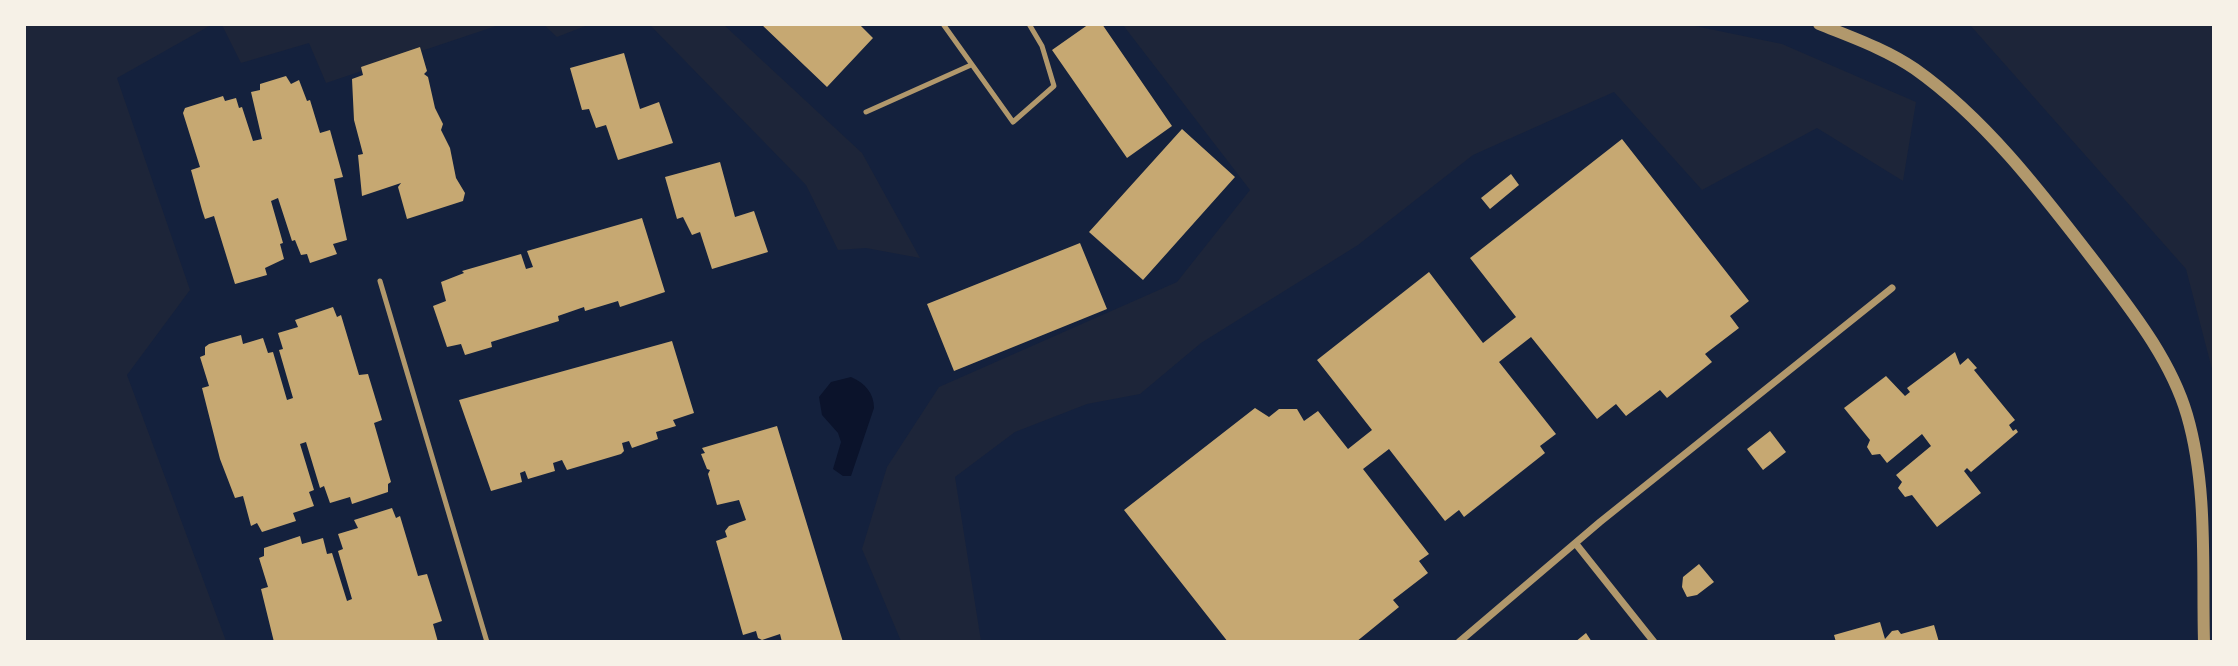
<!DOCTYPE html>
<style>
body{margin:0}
#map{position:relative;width:2238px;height:666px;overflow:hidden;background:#14213d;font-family:Lora,serif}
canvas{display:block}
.frame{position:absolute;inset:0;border:26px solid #f6f1e7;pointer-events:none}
</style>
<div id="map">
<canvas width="2238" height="666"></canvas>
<div class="frame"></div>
</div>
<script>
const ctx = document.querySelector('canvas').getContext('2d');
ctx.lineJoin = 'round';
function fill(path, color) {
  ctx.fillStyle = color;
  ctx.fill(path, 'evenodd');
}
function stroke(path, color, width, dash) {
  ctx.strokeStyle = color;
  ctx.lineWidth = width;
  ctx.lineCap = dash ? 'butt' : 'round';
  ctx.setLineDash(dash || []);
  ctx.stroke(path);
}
fill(new Path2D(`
 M24 25H211L117 78 190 290 127 375 226 641H25Z
 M222 25H499L326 83 309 43 241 63Z
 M544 25H588L557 37Z
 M650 25H724L862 153 920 258 866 248 838 250 806 185Z
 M1123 25H1690L1782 44 1916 102 1903 181 1817 128 1702 190 1614 92 1473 155 1358 245 1201 343 1140 394 1087 404 1015 432 955 477 981 641H901L862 549 887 467 939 387 1177 282 1250 190Z
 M1970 25H2213V373L2186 269Z`), '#1d2539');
fill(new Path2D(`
 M851 377C865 383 874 393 874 408L851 476H843L833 469 841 442 838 433 822 415 819 397 831 382Z`), '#0b132b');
fill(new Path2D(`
 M761 24H859L873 38 827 87Z
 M1089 24H1102L1172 126 1127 158 1052 50Z
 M420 47 427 71 424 74 428 77 435 108 443 124 441 130 450 148 456 178 465 193 463 201 407 219 398 187 401 183 362 196 358 155 363 154 354 120 352 79 363 75 361 67Z
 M624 53 640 109 659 102 673 143 618 160 606 125 596 128 589 109 582 110 570 68Z
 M286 76 291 84 299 80 307 101 310 100 320 133 330 130 343 177 334 179 347 240 333 244 337 254 310 263 307 254 301 255 295 240 292 241 278 198 271 201 283 243 280 244 284 259 265 268 267 275 235 284 214 216 205 219 202 210 191 170 200 167 183 113 185 108 223 96 225 101 236 98 239 108 242 107 253 141 262 139 251 92 260 90V84Z
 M1182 129 1235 177 1143 280 1089 232Z
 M1622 139 1749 301 1730 316 1739 328 1705 354 1712 362 1667 398 1660 390 1626 416 1616 404 1597 419 1531 337 1499 362 1556 434 1540 446 1545 453 1464 517 1459 510 1445 521 1389 449 1363 469 1429 554 1419 561 1428 573 1393 600 1399 607 1356 642H1228L1124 510 1255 408 1269 417 1279 409H1297L1304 421 1318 411 1348 449 1372 430 1317 360 1429 272 1483 343 1516 317 1470 258Z
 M720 162 735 217 754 211 768 252 712 269 700 232 692 235 683 217 677 219 665 177Z
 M1511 174 1519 185 1490 209 1481 198Z
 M642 218 665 292 620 307 618 301 585 311 584 307 558 316 559 321 491 342 492 347 465 355 461 344 447 347 433 306 446 301 441 282 464 273 462 271 521 254 526 269 533 267 527 251Z
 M1080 243 1107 309 954 371 927 304Z
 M333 307 337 317 341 315 359 375 368 374 382 420 374 423 391 482 388 484V492L352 504 350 497 330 503 324 486 320 488 306 442 300 444 314 490 309 492 314 506 293 513 296 521 262 532 257 523 251 526 243 496 235 498 220 459 202 388 209 386 200 357 205 355V347L209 344 241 335 243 344 263 338 268 353 273 352 287 400 293 398 279 350 283 349 278 333 298 327 295 320Z
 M672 341 694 413 673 420 676 426 656 432 658 439 632 448 629 441 622 443 624 451 621 454 567 470 562 460 553 463 555 471 528 479 525 471 520 473 522 482 491 491 459 400Z
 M1955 352 1960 365 1968 358 1977 368 1974 370 2015 420 2009 425 2013 431 2016 429 2018 432 1971 472 1967 468 1964 471 1981 493 1937 527 1912 495 1905 497 1898 488 1902 482 1896 475 1931 446 1922 434 1887 463 1880 454 1872 455 1867 447 1870 440 1844 408 1886 376 1905 396 1910 392 1907 388Z
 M777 426 843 642H782L780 634 762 640 758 638 756 631 743 635 716 541 727 537 725 531 729 526 746 520 739 500 717 505 708 474 710 470 707 469 701 454 705 453 702 448Z
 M1770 431 1786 452 1763 470 1747 449Z
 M392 508 396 518 400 516 418 576 427 574 442 621 433 624 438 642H274L261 589 268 587 259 558 264 556V548L300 536 302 544 323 538 327 554 332 553 347 601 352 599 338 551 343 549 338 534 358 528 354 520Z
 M1699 564 1714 582 1697 595 1687 597 1682 587 1683 577Z
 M1880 622 1885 639 1892 631 1898 630 1901 634 1934 625 1939 642H1836L1834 635Z
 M1586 633 1592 642H1575Z`), '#c6a872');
stroke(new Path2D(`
 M943 24 1013 122 1054 86 1042 46 1029 24
 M866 112 971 65
 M380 281 487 642`), '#b1986c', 5);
stroke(new Path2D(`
 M1576 544 1654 642
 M1459 642 1600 522 1892 288`), '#b1986c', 7);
stroke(new Path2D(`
 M1819 24C1851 37 1886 49 1915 69 1987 120 2044 196 2098 266 2132 311 2171 360 2187 415 2208 487 2202 568 2204 642`), '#b1986c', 12);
</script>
